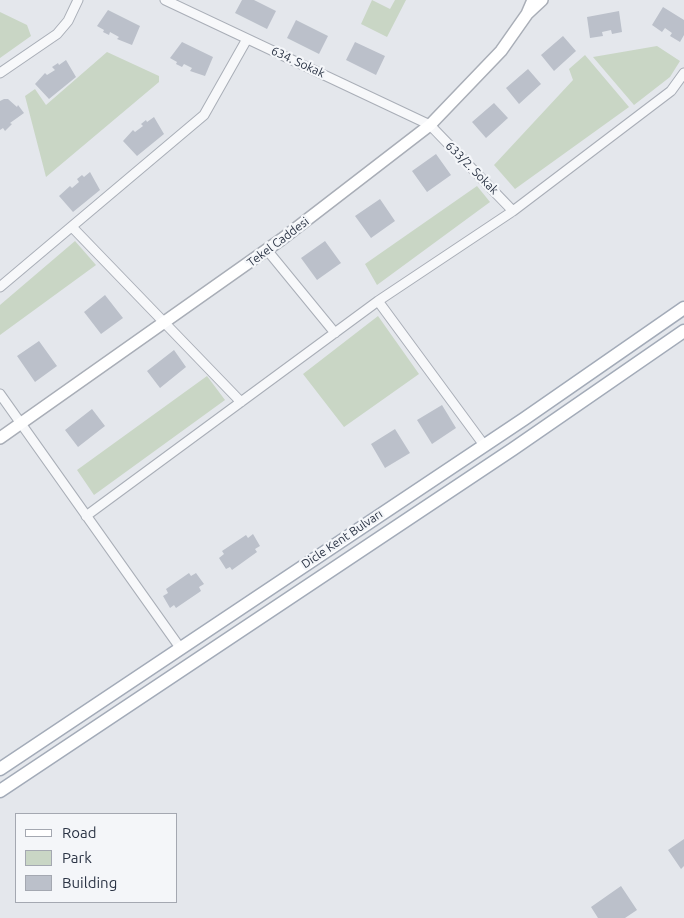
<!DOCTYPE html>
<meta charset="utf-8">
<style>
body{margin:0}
#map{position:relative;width:684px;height:918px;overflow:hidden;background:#e4e7ec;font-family:Ubuntu,sans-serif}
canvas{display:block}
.legend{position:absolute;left:15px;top:813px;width:162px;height:90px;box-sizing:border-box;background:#f4f6f9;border:1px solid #a4a8b1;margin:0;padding:6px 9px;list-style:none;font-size:15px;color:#2b3445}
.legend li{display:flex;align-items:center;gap:10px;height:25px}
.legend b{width:25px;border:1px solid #a4a8b1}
</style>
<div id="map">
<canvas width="684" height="918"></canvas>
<ul class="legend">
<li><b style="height:6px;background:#fff"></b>Road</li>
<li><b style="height:14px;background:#c9d6c5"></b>Park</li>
<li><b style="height:14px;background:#bbc0ca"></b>Building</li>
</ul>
</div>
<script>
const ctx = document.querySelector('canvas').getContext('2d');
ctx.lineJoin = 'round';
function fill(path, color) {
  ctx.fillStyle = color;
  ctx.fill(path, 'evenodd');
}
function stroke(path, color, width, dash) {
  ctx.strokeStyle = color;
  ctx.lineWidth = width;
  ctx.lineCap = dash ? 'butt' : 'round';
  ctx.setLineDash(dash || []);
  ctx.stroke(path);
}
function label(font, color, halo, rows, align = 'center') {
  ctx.font = font + ' Ubuntu,sans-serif';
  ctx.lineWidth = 4.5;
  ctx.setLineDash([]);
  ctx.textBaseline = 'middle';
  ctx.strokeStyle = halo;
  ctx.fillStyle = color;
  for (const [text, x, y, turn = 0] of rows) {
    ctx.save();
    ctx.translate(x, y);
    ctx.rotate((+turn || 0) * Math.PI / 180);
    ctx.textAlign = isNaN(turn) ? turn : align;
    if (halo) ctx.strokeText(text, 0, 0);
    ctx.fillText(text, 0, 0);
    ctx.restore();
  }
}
fill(new Path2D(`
 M372 0 390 9 395 0H406L387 37 361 24Z
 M0 12 27 25 31 36 0 58Z
 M657 46 680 61 670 77 634 105 593 57Z
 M107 52 159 76V82L46 177 25 96 35 89 46 105Z
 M585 55 629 107 515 189 494 165 573 80 569 69Z
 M477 186 490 202 377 285 365 264Z
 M75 241 96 265 0 335V305Z
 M378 316 419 374 344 427 303 374Z
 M207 376 225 400 94 495 77 470Z`), '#c9d6c5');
fill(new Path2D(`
 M242 0H254L276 11 267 29 235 13Z
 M663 7 684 20V35L680 42 670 36 672 33 665 28 662 32 652 25Z
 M108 10 140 26 132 45 117 39 119 37 110 32 109 35 103 32 104 30 97 26Z
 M619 11 622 32 612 34 611 30 602 32 603 36 590 38 587 17Z
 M296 20 328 36 319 54 287 38Z
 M563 36 576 51 554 71 541 55Z
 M182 42 213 57 205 76 190 71 192 68 184 64 182 67 176 64 177 62 170 58Z
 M355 42 385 56 376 75 346 60Z
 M66 60 76 77 49 99 35 84 45 73 47 75 55 70 52 67 58 63 59 65Z
 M528 69 541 84 519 104 506 88Z
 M4 99H8L17 107 18 105 24 113 10 123 12 124 5 131 3 128 0 130V101Z
 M494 103 508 118 486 138 472 122Z
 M154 117 164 134 137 156 123 141 133 130 135 132 143 126 141 124 146 120 147 122Z
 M436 154 451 175 427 192 412 171Z
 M90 172 100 190 73 212 59 196 70 186 72 188 79 182 77 179 82 175 84 177Z
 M380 199 395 221 371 238 355 216Z
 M325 241 341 263 317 280 301 258Z
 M105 295 123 318 101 334 84 312Z
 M39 341 57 366 35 382 17 356Z
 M174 350 186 367 160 388 147 371Z
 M442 405 456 428 432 444 417 420Z
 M92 409 105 426 78 447 65 430Z
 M395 429 410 453 385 468 371 444Z
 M253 534 260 546 255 549 257 552 232 570 230 567 226 569 219 558 224 554 222 551 246 535 248 538Z
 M189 573 191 576 196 573 204 584 199 587 201 591 176 608 174 605 170 608 163 596 168 593 166 589Z
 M684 839V866L681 869 668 850Z
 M621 886 637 910 625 918H598L591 907Z`), '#bbc0ca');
const street = new Path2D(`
 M165 0 430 125 513 211
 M0 73 57 34 68 21 78 0
 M72 227 241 402
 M267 250 335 333
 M0 287 204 115 247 39
 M378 301 484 445
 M0 394 181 649
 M86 516 378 301 513 211 671 91 684 73`);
const secondary = new Path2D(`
 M533 0 527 14 542 0
 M0 438 282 239 430 125 501 51 527 14`);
const primary = new Path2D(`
 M0 769 524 419 684 308
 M0 791 513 449 684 331`);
stroke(street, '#a9aeb7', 11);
stroke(secondary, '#a9aeb7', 14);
stroke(primary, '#a3abb8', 15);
stroke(street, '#f7f8fa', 9);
stroke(secondary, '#fff', 11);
stroke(primary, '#fff', 12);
label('12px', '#2b3445', '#f4f6f9', [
 ["634. Sokak",298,62,25],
 ["633/2. Sokak",472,168,45],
 ["Tekel Caddesi",278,242,-37],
 ["Dicle Kent Bulvarı",342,539,-34]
]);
</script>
